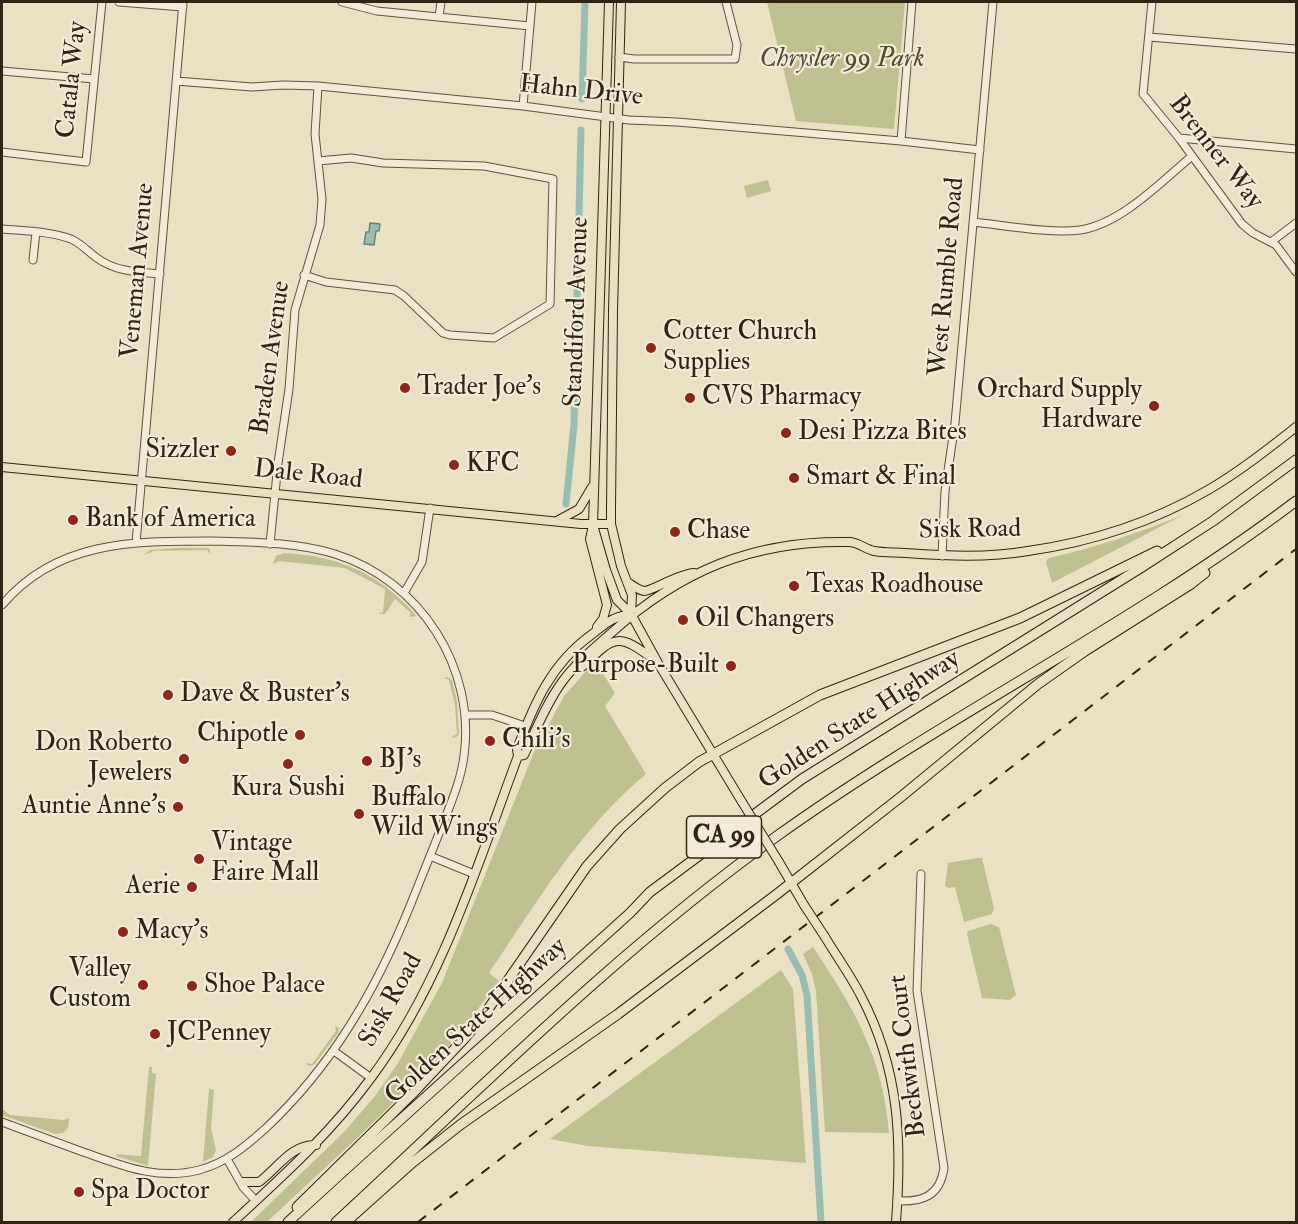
<!DOCTYPE html>
<style>
body{margin:0}
#map{position:relative;width:1298px;height:1224px;overflow:hidden;background:#eae0c3;font-family:"IM FELL Double Pica",serif}
canvas{display:block}
.frame{position:absolute;inset:0;border:3px solid #322414;pointer-events:none}
</style>
<div id="map">
<canvas width="1298" height="1224"></canvas>
<div class="frame"></div>
</div>
<script>
const ctx = document.querySelector('canvas').getContext('2d');
ctx.lineJoin = 'round';
function fill(path, color) {
  ctx.fillStyle = color;
  ctx.fill(path, 'evenodd');
}
function stroke(path, color, width, dash) {
  ctx.strokeStyle = color;
  ctx.lineWidth = width;
  ctx.lineCap = dash ? 'butt' : 'round';
  ctx.setLineDash(dash || []);
  ctx.stroke(path);
}
function label(font, color, halo, rows, align = 'center') {
  ctx.font = font + ' "IM FELL Double Pica",serif';
  ctx.lineWidth = 4.5;
  ctx.setLineDash([]);
  ctx.textBaseline = 'middle';
  ctx.strokeStyle = halo;
  ctx.fillStyle = color;
  for (const [text, x, y, turn = 0] of rows) {
    ctx.save();
    ctx.translate(x, y);
    ctx.rotate((+turn || 0) * Math.PI / 180);
    ctx.textAlign = isNaN(turn) ? turn : align;
    if (halo) ctx.strokeText(text, 0, 0);
    ctx.fillText(text, 0, 0);
    ctx.restore();
  }
}
fill(new Path2D(`
 M767 2H905L894 129 796 121Z
 M768 180 771 191 747 198 744 186Z
 M1183 515 1052 583 1046 562 1049 558C1096 547 1139 533 1183 515Z
 M175 548H207L210 549V554L207 550 154 551 144 555 150 550Z
 M284 553C327 555 368 568 400 599 406 604 412 610 416 616L409 617 411 613 395 599 385 614H378L383 612 385 589 345 568 279 561 273 564 276 556Z
 M595 661 615 693 605 706 646 774C580 829 537 902 489 973L499 981 457 1037 431 1066 355 1140 269 1220 266 1222H251L345 1131 375 1096 398 1063 442 983 534 752 564 696Z
 M447 677 452 680 457 702 459 733 458 736 454 738 452 737 457 734 455 705 449 680 444 678Z
 M977 858H982L994 908 992 914 964 922 955 887 948 888 945 886 948 863Z
 M991 924 999 927 1016 995 1010 1000 982 998 967 934 968 931Z
 M813 947C854 1009 883 1056 889 1133L825 1132 816 991 812 974 803 954Z
 M781 970 793 989 806 1163 588 1146 550 1139Z
 M335 1026 339 1028 338 1033 314 1065 308 1066 307 1063 312 1064 336 1031Z
 M149 1067H152V1073L156 1074 148 1166 116 1156 117 1154 141 1156Z
 M209 1089 214 1090 211 1128 216 1150 213 1157 203 1162Z
 M2 1109 10 1115 64 1120 69 1118 68 1128 63 1133 55 1134 2 1115Z`), '#bec08f');
const water = new Path2D(`
 M370 223 380 224 379 231H376L374 245 364 244 366 232H369Z`);
fill(water, '#98bdb2');
stroke(water, '#6f8073', 1.5);
stroke(new Path2D(`
 M582 99 585 2
 M566 504 574 425 581 130
 M788 949 802 975 807 995 821 1222`), '#98bdb2', 7);
const minor = new Path2D(`
 M119 2 183 7
 M342 2 377 11 530 26
 M1152 2 1143 94 1179 138 1242 224 1253 233 1276 245 1296 272
 M439 17 441 2
 M1149 37 1296 49
 M619 57 634 59H735L737 45 726 2
 M2 71 94 79
 M176 81 252 87 283 85 318 86 523 106 629 120 677 122 901 141 980 150
 M523 106 532 2
 M1179 138 1296 149
 M901 141 912 2
 M2 152 86 162 102 2
 M973 222C1003 225 1051 234 1080 230 1121 224 1161 182 1192 156
 M2 229C24 231 49 231 71 239 82 244 88 252 97 258 116 272 138 272 160 274
 M1271 242 1296 223
 M33 260 36 232
 M304 275 326 282 395 290 404 296 443 333 450 335 494 338 550 304 553 179 484 166 383 163 351 158 318 161
 M136 543 183 2
 M270 544 278 463 289 389 295 310 320 225 322 199 315 134 318 86
 M942 556 945 491 955 423 993 2
 M404 593 422 562 430 508
 M2 605C56 541 132 541 210 541 251 542 296 542 335 554 421 581 476 668 464 756 461 780 451 803 442 826 431 853 421 879 410 906 376 990 332 1066 266 1128 246 1146 226 1163 199 1170 157 1181 121 1165 83 1152 56 1142 29 1132 2 1122
 M465 715H492L525 726
 M430 856 474 874
 M334 1051 371 1078
 M227 1159 243 1187 256 1201
 M897 1201C923 1202 940 1196 944 1168L917 991 921 874`);
const major = new Path2D(`
 M609 2 593 525 606 570 617 600 631 614 658 663 742 802
 M621 2 613 311 611 509V524L621 566 632 595 631 614
 M2 467 581 524H611
 M557 521 579 509 592 487
 M593 525 590 539 607 605 603 619 597 627
 M627 582C632 585 638 590 644 591 653 591 677 574 694 573
 M582 667C616 634 618 633 656 661
 M518 756 524 755C536 730 546 704 562 682 575 664 593 649 610 634 680 571 753 540 849 542 858 542 865 549 874 551 884 553 896 552 906 553 947 556 987 558 1028 551 1091 542 1153 522 1208 490 1239 472 1268 449 1296 427
 M779 862 804 905
 M825 937C837 957 851 976 861 996 900 1070 902 1141 896 1222
 M242 1182H259C277 1169 291 1144 316 1145
 M233 1222C282 1177 331 1133 371 1078 442 983 477 866 518 756L517 749C534 704 551 664 591 635 608 622 610 618 631 614`);
const highway = new Path2D(`
 M297 1207 414 1092 464 1039 484 1015 587 866 620 829 665 788 699 762 820 695 1020 618 1157 551
 M288 1222C401 1118 516 1016 630 913L650 892 802 779 1142 567 1213 521 1296 460
 M336 1222C479 1090 618 950 777 836 945 716 1132 625 1296 501
 M346 1222 412 1163 460 1125 618 1014 777 894 902 796 1038 684 1085 651 1191 584 1205 573`);
stroke(minor, '#605340', 9);
stroke(major, '#322414', 10);
stroke(highway, '#322414', 11);
stroke(minor, '#f1ebd8', 7);
stroke(major, '#eae0c3', 8);
stroke(highway, '#eae0c3', 9);
stroke(new Path2D(`
 M418 1222 1296 549`), '#322414', 2, [10, 10]);
const majorBridge = new Path2D(`
 M742 802 779 862
 M804 905 825 937`);
stroke(majorBridge, '#322414', 10, []);
stroke(majorBridge, '#eae0c3', 8);
for (const [x, y, r, color] of [
 [651,348,6,"#8f2418"],
 [405,388,6,"#8f2418"],
 [690,398,6,"#8f2418"],
 [1154,406,6,"#8f2418"],
 [786,433,6,"#8f2418"],
 [231,451,6,"#8f2418"],
 [454,465,6,"#8f2418"],
 [794,478,6,"#8f2418"],
 [73,520,6,"#8f2418"],
 [675,532,6,"#8f2418"],
 [794,586,6,"#8f2418"],
 [683,620,6,"#8f2418"],
 [731,666,6,"#8f2418"],
 [168,695,6,"#8f2418"],
 [300,735,6,"#8f2418"],
 [490,741,6,"#8f2418"],
 [184,759,6,"#8f2418"],
 [367,761,6,"#8f2418"],
 [288,764,6,"#8f2418"],
 [178,807,6,"#8f2418"],
 [359,814,6,"#8f2418"],
 [199,859,6,"#8f2418"],
 [192,887,6,"#8f2418"],
 [123,932,6,"#8f2418"],
 [143,985,6,"#8f2418"],
 [192,986,6,"#8f2418"],
 [155,1034,6,"#8f2418"],
 [79,1192,6,"#8f2418"]
]) {
  const dot = new Path2D();
  dot.arc(x, y, r, 0, 2 * Math.PI);
  ctx.fillStyle = color;
  ctx.fill(dot);
  stroke(dot, '#f1ebd8', 2);
}
for (const [x, y, w] of [
 [724,837,75]
]) {
  const box = new Path2D();
  box.roundRect(x - w / 2, y - 21, w, 42, 4.5);
  ctx.fillStyle = '#f1ebd8';
  ctx.fill(box);
  stroke(box, '#322414', 1.5);
}
label('bold 24px', '#322414', null, [
 ["CA 99",724,837]
]);
label('italic 26px', '#554b33', '#f1ebd8', [
 ["Chrysler 99 Park",842,60]
]);
label('26px', '#322414', '#f1ebd8', [
 ["Catala Way",73,80,-84],
 ["Hahn Drive",581,92,6],
 ["Brenner Way",1215,153,52],
 ["Veneman Avenue",139,271,-85],
 ["West Rumble Road",948,277,-85],
 ["Standiford Avenue",578,312,-88],
 ["Braden Avenue",272,358,-82],
 ["Dale Road",308,476,6],
 ["Sisk Road",970,531,-1],
 ["Golden State Highway",860,721,-33],
 ["Sisk Road",392,1001,-61],
 ["Golden State Highway",477,1022,-42],
 ["Beckwith Court",909,1056,-97]
]);
label('26px', '#322414', '#f1ebd8', [
 ["Cotter Church",663,333],
 ["Supplies",663,363],
 ["Trader Joe's",417,388],
 ["Orchard Supply",1142,391,"right"],
 ["Hardware",1142,421,"right"],
 ["CVS Pharmacy",702,398],
 ["Desi Pizza Bites",798,433],
 ["Sizzler",219,451,"right"],
 ["KFC",466,465],
 ["Smart & Final",806,478],
 ["Bank of America",85,520],
 ["Chase",687,532],
 ["Texas Roadhouse",806,586],
 ["Oil Changers",695,620],
 ["Purpose-Built",719,666,"right"],
 ["Dave & Buster's",180,695],
 ["Chipotle",288,735,"right"],
 ["Chili's",502,741],
 ["Don Roberto",172,744,"right"],
 ["Jewelers",172,774,"right"],
 ["BJ's",379,761],
 ["Kura Sushi",288,789,"center"],
 ["Buffalo",371,799],
 ["Wild Wings",371,829],
 ["Auntie Anne's",166,807,"right"],
 ["Vintage",211,844],
 ["Faire Mall",211,874],
 ["Aerie",180,887,"right"],
 ["Macy's",135,932],
 ["Valley",131,970,"right"],
 ["Custom",131,1000,"right"],
 ["Shoe Palace",204,986],
 ["JCPenney",167,1034],
 ["Spa Doctor",91,1192]
], 'left');
</script>
